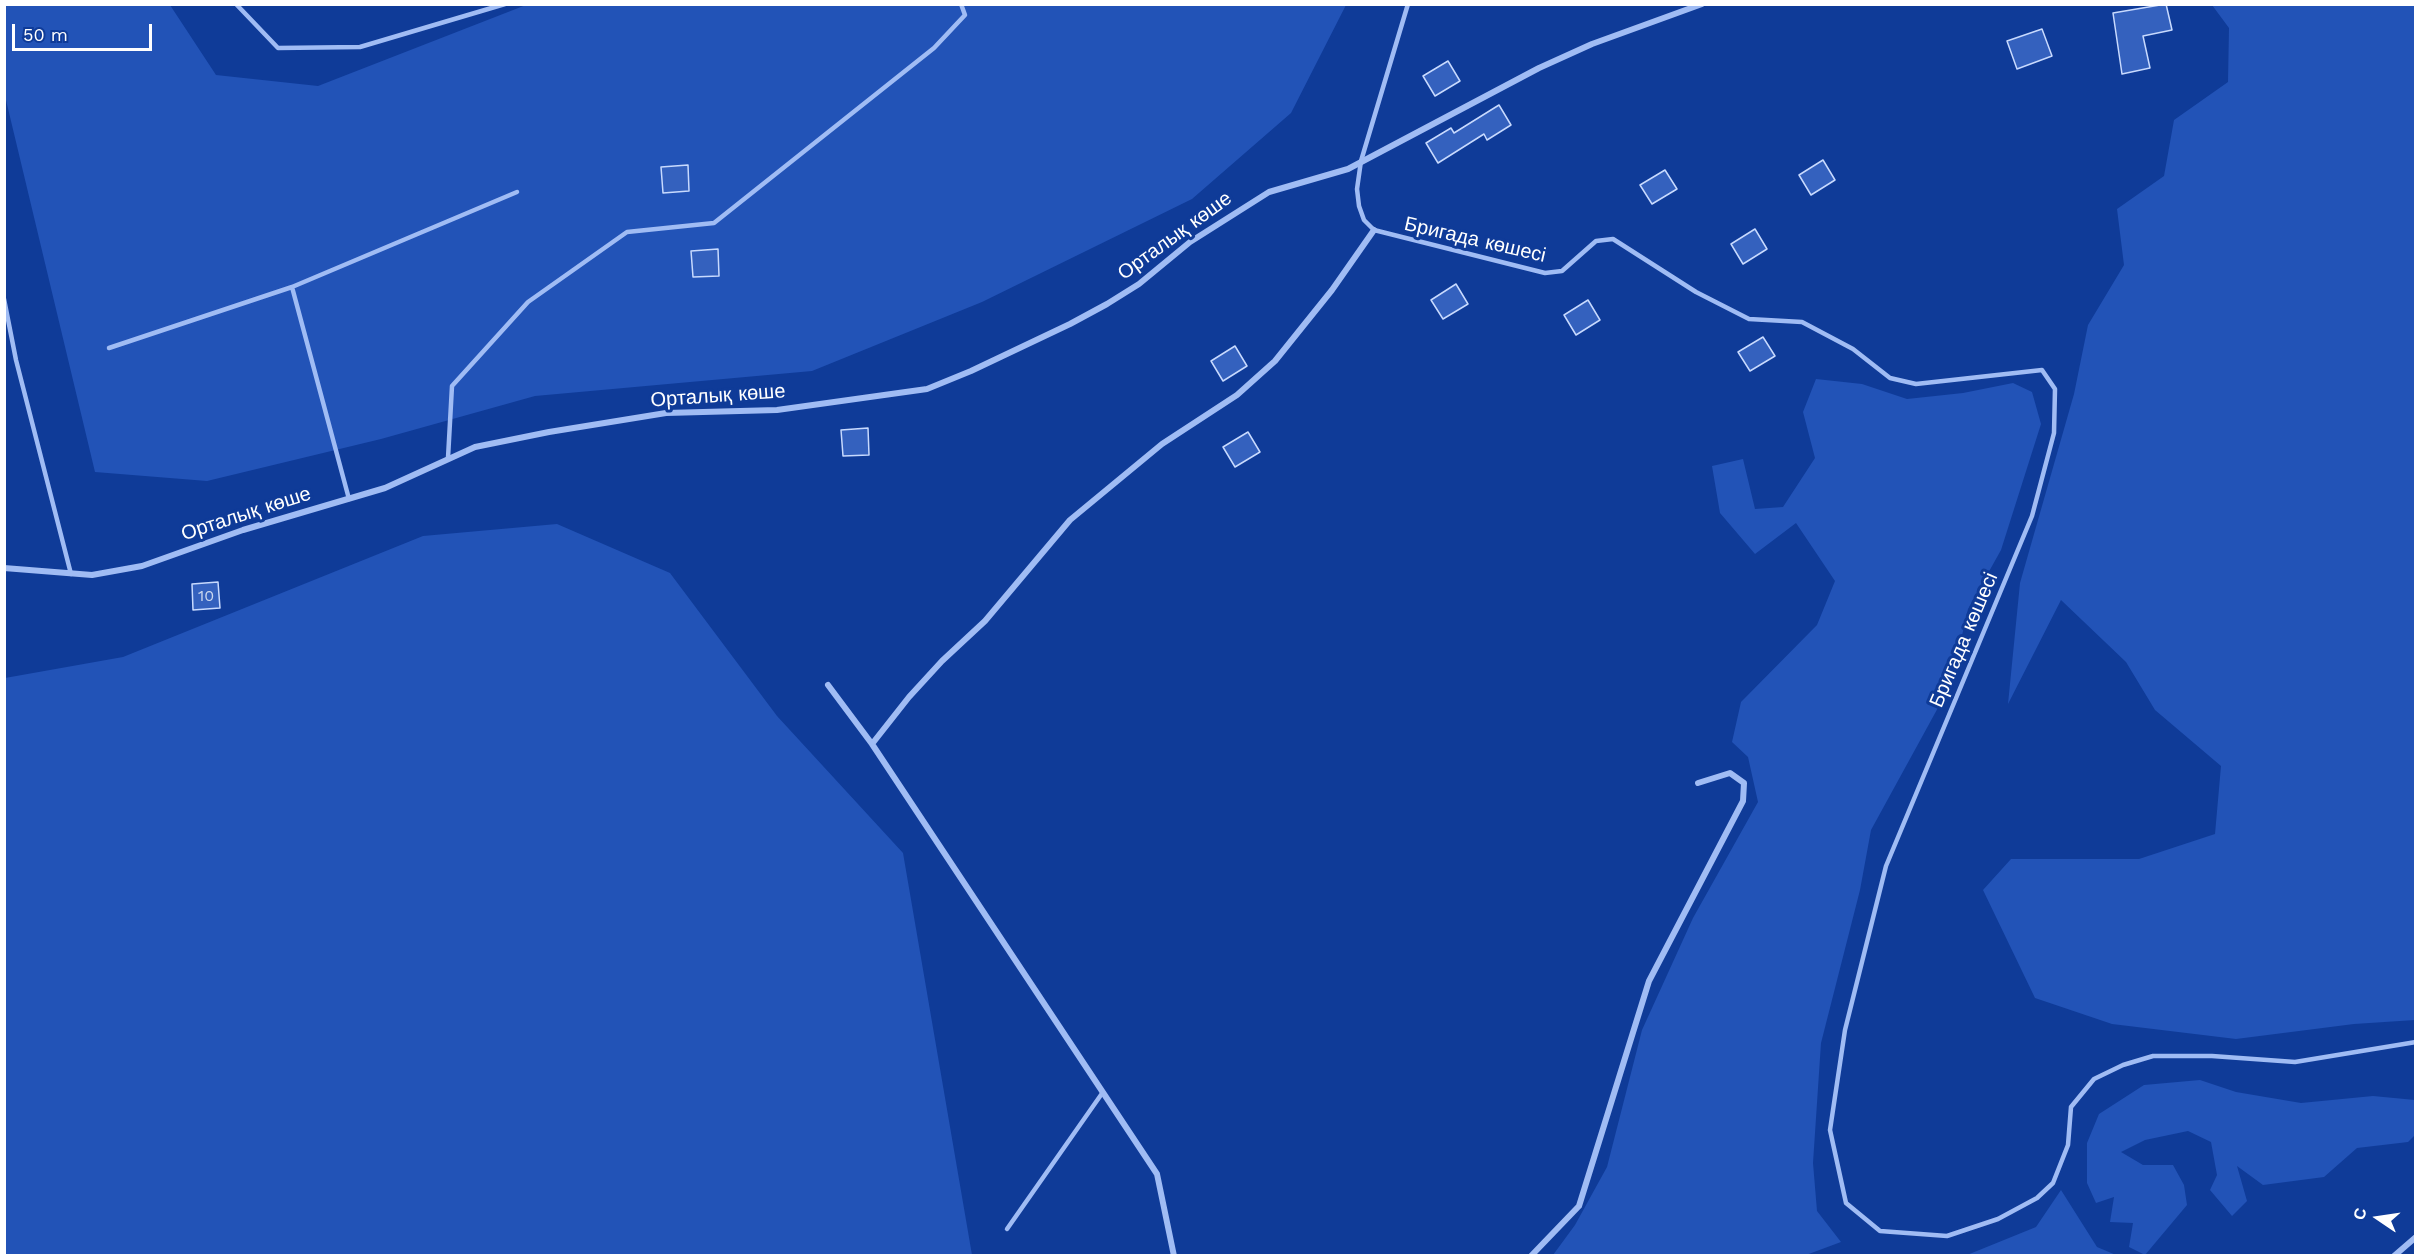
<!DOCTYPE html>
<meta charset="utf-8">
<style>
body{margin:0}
#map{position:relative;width:2420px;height:1260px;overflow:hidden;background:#0f3b98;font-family:"Work Sans",sans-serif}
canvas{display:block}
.frame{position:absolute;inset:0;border:6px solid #fff;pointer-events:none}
.north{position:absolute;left:2348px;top:1188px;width:60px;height:60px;-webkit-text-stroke:4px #0f3b98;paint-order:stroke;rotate:283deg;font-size:16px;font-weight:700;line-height:24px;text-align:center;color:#fff}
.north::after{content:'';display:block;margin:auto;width:21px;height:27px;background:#fff;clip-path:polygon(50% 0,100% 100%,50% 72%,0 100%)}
.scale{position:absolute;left:12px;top:24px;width:140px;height:27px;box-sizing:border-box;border:3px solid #fff;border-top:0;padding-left:8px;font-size:18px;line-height:21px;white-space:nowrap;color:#fff;-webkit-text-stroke:4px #0f3b98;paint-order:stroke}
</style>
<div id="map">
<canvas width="2420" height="1260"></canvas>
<div class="frame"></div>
<div class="north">С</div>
<div class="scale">50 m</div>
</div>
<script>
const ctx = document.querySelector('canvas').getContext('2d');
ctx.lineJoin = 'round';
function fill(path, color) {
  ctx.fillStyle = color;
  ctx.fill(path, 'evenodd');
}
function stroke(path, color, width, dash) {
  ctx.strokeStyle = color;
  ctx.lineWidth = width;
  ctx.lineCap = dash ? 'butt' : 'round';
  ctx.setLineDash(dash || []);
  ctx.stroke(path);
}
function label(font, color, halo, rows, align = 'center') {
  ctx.font = font + ' "Work Sans",sans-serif';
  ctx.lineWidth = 6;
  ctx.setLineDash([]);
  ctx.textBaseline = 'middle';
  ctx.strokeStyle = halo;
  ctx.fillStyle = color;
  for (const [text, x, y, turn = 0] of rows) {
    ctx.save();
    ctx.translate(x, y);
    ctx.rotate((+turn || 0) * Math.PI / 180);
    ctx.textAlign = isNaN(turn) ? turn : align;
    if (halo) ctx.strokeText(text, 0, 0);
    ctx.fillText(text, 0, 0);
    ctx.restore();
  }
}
fill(new Path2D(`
 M4 5H170L216 75 318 86 526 5H1346L1291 113 1192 199 982 302 812 371 535 396 381 439 207 481 95 472 5 96Z
 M2212 5H2415V1020L2354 1024 2236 1039 2112 1024 2035 998 1983 890 2011 859H2139L2215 834 2221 766 2155 710 2126 662 2061 600 2008 704 2020 583 2074 394 2088 325 2124 265 2117 209 2164 176 2174 120 2228 82 2229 28Z
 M1816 379 1862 384 1907 399 1963 393 2013 383 2032 392 2041 424 2001 550 1968 609 1951 684 1871 830 1860 890 1821 1043 1813 1163 1817 1211 1841 1242 1806 1255H1553L1575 1225 1607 1167 1642 1030 1693 918 1758 802 1748 757 1732 742 1741 702 1817 625 1835 581 1796 523 1755 554 1720 513 1712 466 1743 459 1755 509 1783 507 1815 458 1803 412Z
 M557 524 670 573 777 716 903 853 972 1255H5V678L123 657 423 536Z
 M2200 1080 2236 1092 2301 1103 2373 1096 2415 1100V1135L2408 1142 2357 1148 2324 1177 2263 1185 2237 1166 2247 1201 2232 1216 2210 1190 2217 1175 2211 1142 2188 1131 2145 1140 2121 1152 2143 1165H2173L2184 1185 2187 1205 2145 1255 2129 1247 2133 1223 2110 1222 2114 1197 2096 1203 2087 1183V1143L2099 1114 2144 1085Z
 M2061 1190 2097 1247 2116 1255H1967L2036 1227Z`), '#2253b7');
const building = new Path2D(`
 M2166 4 2172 30 2143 36 2150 68 2122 74 2113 13Z
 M2042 29 2052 56 2017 69 2007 41Z
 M1448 61 1460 81 1435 96 1423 76Z
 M1499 105 1511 125 1487 140 1484 134 1438 163 1426 143 1451 128 1454 133Z
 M1823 160 1835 180 1811 195 1799 175Z
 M688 165 689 191 663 193 661 167Z
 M1665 170 1677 189 1652 204 1640 185Z
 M1755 229 1767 249 1743 264 1731 244Z
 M718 249 719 276 693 277 691 251Z
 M1456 284 1468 304 1443 319 1431 300Z
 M1588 300 1600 320 1576 335 1564 315Z
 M1763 337 1775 356 1750 371 1738 352Z
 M1235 346 1247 366 1223 381 1211 361Z
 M868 428 869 455 843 456 841 430Z
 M1248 432 1260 452 1235 467 1223 447Z
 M218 582 220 608 193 610 192 584Z`);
fill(building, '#3461be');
stroke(building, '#c8dafe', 1.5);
stroke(new Path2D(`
 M236 4 278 48 360 47 505 4
 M1408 4 1361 161 1357 189 1359 206 1364 220 1374 230 1545 273 1562 271 1596 241 1613 239 1696 292 1749 319 1802 322 1853 349 1890 378 1916 384 2042 370 2055 389 2054 433 2032 516 1886 866 1845 1030 1830 1130 1846 1203 1880 1231 1947 1236 1998 1219 2037 1198 2053 1183 2068 1145 2071 1107 2094 1079 2123 1065 2153 1056H2212L2295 1062 2416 1042
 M4 299 16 360 71 574
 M109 348 292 287
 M448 458 452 386 528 302 627 232 714 223 934 48 965 15 961 4
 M349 499 292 287 517 192
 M1007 1229 1103 1092`), '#a0bcf4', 4.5);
stroke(new Path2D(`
 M4 568 92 575 142 566 243 530 385 488 475 447 549 432 666 413 777 410 927 389 971 371 1070 324 1107 304 1139 284 1190 242 1269 192 1348 169 1539 68 1592 44 1702 4
 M828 685 872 744 909 697 942 661 985 621 1070 520 1162 444 1237 395 1275 361 1332 290 1374 230
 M872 744 1157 1174 1174 1256
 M1531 1256 1579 1206 1649 981 1743 801 1744 783 1730 773 1698 783
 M2394 1256 2416 1237`), '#a0bcf4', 6);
label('16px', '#ccd8ef', null, [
 ["10",206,596]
]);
label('20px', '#fff', '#0f3b98', [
 ["Орталық көше",1175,236,-36],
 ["Бригада көшесі",1475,240,13],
 ["Орталық көше",718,396,-4],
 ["Орталық көше",246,514,-18],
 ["Бригада көшесі",1964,640,-67]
]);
</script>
